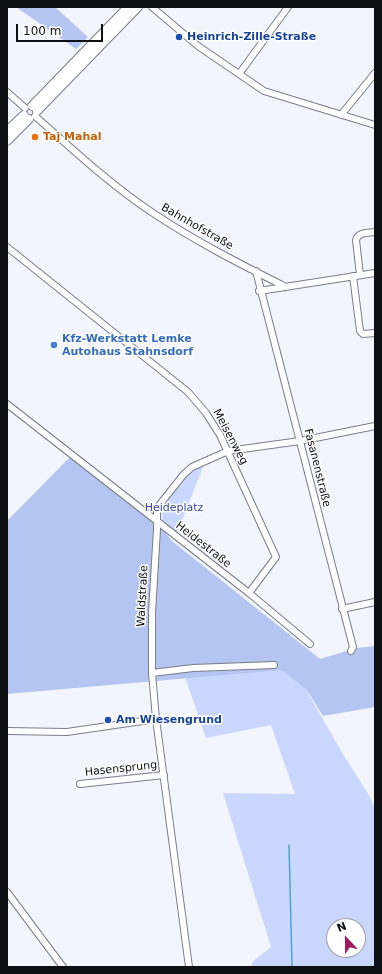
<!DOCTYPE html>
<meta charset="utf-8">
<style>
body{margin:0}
#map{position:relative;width:382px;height:974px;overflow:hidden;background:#f2f5fe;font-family:"DejaVu Sans",sans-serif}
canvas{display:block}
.frame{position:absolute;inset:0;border:8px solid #0e0f13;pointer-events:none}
.north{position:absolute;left:326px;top:918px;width:40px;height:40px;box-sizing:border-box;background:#fff;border:1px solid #9f9fa1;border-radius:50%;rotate:338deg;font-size:11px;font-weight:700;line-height:16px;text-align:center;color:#0e0f13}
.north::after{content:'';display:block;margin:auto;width:14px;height:18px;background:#a11762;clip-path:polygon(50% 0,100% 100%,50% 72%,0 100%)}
.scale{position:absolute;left:16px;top:24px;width:87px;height:18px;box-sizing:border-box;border:2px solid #0e0f13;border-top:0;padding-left:5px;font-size:12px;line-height:14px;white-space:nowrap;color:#0e0f13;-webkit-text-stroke:3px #fff;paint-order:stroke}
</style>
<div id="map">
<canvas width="382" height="974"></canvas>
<div class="frame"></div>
<div class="north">N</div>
<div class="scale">100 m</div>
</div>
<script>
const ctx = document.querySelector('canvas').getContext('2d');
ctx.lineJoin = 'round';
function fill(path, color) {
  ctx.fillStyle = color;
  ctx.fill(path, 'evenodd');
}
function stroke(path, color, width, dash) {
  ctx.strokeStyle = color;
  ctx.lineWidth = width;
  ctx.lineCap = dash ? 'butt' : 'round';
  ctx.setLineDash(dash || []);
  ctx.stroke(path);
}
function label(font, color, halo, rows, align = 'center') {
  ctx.font = font + ' "DejaVu Sans",sans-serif';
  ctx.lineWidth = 3;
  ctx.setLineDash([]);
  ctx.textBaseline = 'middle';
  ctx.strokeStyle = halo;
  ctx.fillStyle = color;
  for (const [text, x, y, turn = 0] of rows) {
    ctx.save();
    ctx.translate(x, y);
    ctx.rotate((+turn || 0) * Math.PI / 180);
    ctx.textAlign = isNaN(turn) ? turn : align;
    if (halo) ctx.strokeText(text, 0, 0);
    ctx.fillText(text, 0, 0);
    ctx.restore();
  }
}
fill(new Path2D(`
 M205 462 176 535 163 524 161 505 185 474Z
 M281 670 305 688 344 756 369 795 375 809V967H252V962L271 947 223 793 295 794 271 725 206 738 183 671ZM334 926H358V950H334Z`), '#c9d7ff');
fill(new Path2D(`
 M16 7H55L88 37 76 49Z
 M72 455 156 521 172 541 320 659 357 648 375 646V707L323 716 306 689 281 670 7 694V521Z`), '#b5c5f2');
stroke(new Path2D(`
 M289 845 292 967`), '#4f9fd4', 1.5);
const street = new Path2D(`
 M152 7 198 46 264 91 375 125
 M239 74 288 7
 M7 92 25 108
 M341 115 375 73
 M35 116C72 149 112 186 153 213 195 241 240 264 286 287
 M7 247 188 392 206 413 220 435 276 557 249 593
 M256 271 353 647 351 651
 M360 275 356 240C358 232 367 233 375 232
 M353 276 360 331 363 334 375 333
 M259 291 375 273
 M7 404 249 593 310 644
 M342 609 375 602
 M152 673 193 668 274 665
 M7 731 67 732 156 719
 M80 784 164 775
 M7 892 63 967
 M189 967 156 719 152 673V613L157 529V508L184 474 192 467 228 451 300 441 375 426`);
const secondary = new Path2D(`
 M32 106 128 7
 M37 111 138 7
 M7 131 24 115
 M7 141 29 119`);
stroke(street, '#797d87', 8);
stroke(secondary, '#797d87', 10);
stroke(street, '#fff', 6);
stroke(secondary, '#fff', 8);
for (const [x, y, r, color] of [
 [179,37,4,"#1a4fb4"],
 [35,137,4,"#e8710a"],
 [54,345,4,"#3f7fe0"],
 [108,720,4,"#1a4fb4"]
]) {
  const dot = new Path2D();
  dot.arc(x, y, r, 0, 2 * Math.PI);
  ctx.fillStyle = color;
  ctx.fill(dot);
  stroke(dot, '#fff', 1.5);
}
label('bold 11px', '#164399', '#fff', [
 ["Heinrich-Zille-Straße",187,37],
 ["Am Wiesengrund",116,720]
], 'left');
label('bold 11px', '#c56008', '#fff', [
 ["Taj Mahal",43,137]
], 'left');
label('11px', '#0e0f13', '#fff', [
 ["Bahnhofstraße",197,227,30],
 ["Meisenweg",230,437,62],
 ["Fasanenstraße",317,468,76],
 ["Heidestraße",203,545,38],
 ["Waldstraße",143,596,-87],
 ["Hasensprung",121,769,-6]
]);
label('bold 11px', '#366cbe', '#fff', [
 ["Kfz-Werkstatt Lemke",62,339],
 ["Autohaus Stahnsdorf",62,352]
], 'left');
label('11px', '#33479d', '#fff', [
 ["Heideplatz",174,508]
]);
</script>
